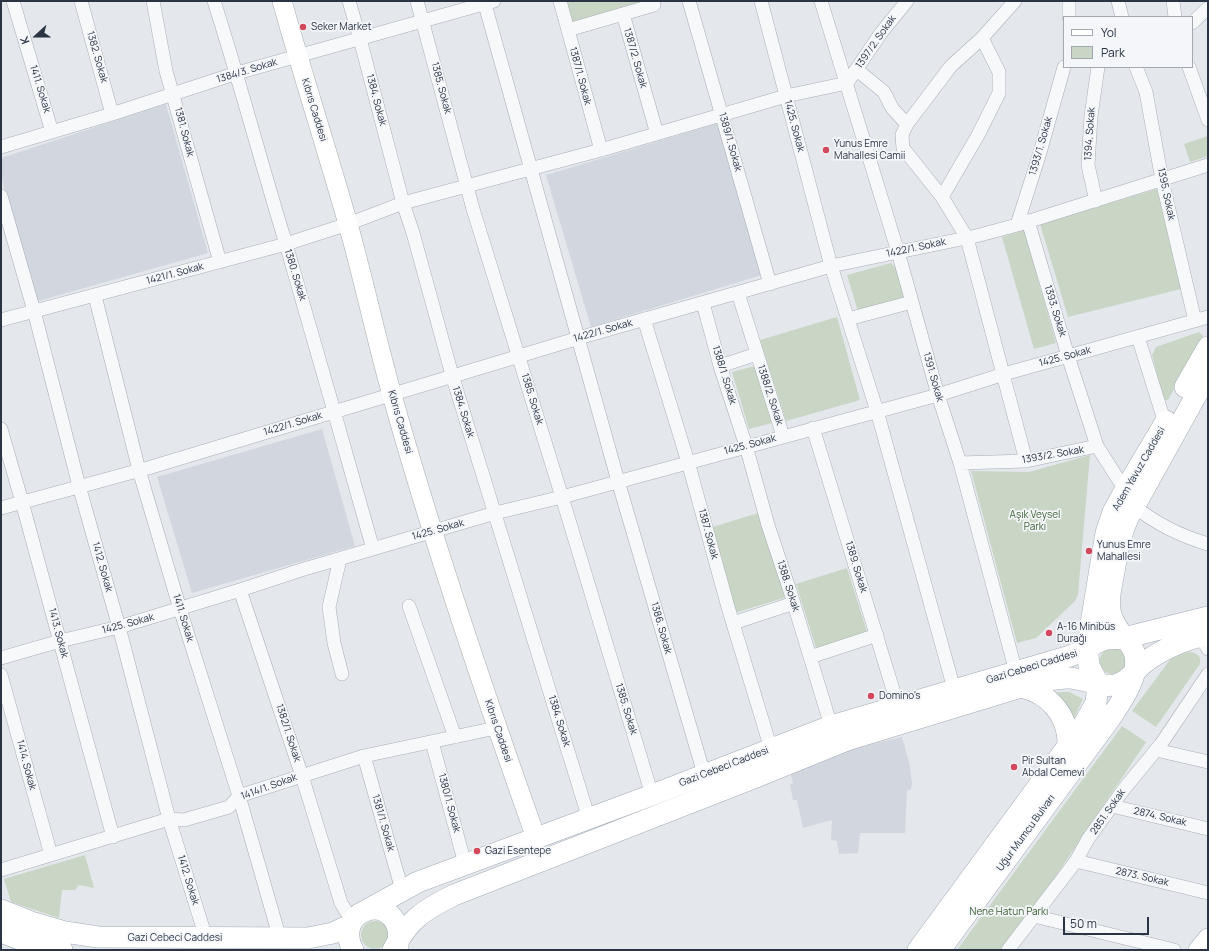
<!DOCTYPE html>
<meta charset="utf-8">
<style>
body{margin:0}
#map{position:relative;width:1209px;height:951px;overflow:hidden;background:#e4e7ec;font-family:Manrope,sans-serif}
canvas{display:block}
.frame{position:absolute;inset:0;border:2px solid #2b3445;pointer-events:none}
.legend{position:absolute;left:1063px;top:16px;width:130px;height:52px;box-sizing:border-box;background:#f4f6f9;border:1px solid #a4a8b1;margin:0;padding:5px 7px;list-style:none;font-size:12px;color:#2b3445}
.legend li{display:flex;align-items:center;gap:8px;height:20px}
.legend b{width:20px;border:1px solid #a4a8b1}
.north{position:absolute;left:16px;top:16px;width:40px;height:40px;-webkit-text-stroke:3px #f4f6f9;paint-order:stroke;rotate:249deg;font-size:11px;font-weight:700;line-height:16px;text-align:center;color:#2b3445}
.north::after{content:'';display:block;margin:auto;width:14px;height:18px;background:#2b3445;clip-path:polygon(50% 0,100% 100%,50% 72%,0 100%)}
.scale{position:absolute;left:1063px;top:917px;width:86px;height:18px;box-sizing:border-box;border:2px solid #2b3445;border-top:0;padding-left:5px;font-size:12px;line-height:14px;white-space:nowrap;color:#2b3445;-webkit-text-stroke:3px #f4f6f9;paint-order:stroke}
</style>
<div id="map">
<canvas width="1209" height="951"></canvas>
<div class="frame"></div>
<ul class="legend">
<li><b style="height:5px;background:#fff"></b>Yol</li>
<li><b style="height:11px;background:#c9d6c5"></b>Park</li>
</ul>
<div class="north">K</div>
<div class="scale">50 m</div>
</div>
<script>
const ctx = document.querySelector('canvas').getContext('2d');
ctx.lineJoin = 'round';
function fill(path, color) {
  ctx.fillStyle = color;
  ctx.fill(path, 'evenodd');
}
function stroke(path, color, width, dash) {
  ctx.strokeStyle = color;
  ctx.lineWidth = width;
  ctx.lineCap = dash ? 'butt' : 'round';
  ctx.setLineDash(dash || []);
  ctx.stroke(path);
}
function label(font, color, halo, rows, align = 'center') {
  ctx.font = font + ' Manrope,sans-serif';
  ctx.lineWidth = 3.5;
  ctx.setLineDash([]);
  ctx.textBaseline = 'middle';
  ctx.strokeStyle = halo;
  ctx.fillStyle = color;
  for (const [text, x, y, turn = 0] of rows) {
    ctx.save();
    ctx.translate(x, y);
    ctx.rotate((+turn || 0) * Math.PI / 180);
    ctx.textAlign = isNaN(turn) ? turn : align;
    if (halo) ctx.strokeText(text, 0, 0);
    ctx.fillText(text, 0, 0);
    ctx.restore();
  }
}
fill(new Path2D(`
 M166 104 208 253 35 302 1 177V158Z
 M719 123 765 274 591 327 546 175Z
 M322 429 355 546 192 593 157 477Z
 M902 737 910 766 912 784 911 790H907L905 833H860L858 853 839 854 837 841 831 840 832 820 803 828 797 800H793L790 785 793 783 791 774 851 749Z`), '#d2d6de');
fill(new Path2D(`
 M565 1H656L571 24Z
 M1208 136V156L1190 162 1184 144Z
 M1157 189 1181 289 1068 317 1040 224Z
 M1024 230 1056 343 1034 349 1002 237Z
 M891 263 897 269 907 302 859 315 847 275Z
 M837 317 860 400 786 421 760 340Z
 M1199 332 1203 336 1168 400H1164L1152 355 1156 347Z
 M755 366 772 423 749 429 732 372Z
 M1090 455 1078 594 1075 601 1036 638 1017 643 971 471 1029 472Z
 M762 512 787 597 734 613 709 528Z
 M847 568 868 635 817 651 796 584Z
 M1100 661a13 13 0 1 1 26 0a13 13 0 1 1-26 0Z
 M1188 652C1195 652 1202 655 1200 664L1156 727 1132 711 1172 657Z
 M1061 692H1069L1083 699 1074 718 1053 693Z
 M1122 726 1146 742 1023 925 1003 950H957Z
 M85 855 94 888 79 885 75 890H62L59 918 11 902 4 879Z
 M361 935a14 14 0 1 1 28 0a14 14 0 1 1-28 0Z`), '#c9d6c5');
const street = new Path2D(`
 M13 1 52 132
 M81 1 112 114
 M153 1 166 71 220 262
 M214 1C240 82 261 163 286 244 316 346 344 447 373 549
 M349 1 360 39 403 203 413 233 452 375 589 819
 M417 1 473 209 562 497 652 795
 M484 1 618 481 704 774
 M560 1 601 150
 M689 1 770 284
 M761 1 831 266 877 411 954 689
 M821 1 898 252 938 395 960 463 1016 672
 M1015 1 982 38 951 66 907 124 902 135 903 148 942 197 967 238 1026 461
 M1069 1V17
 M1118 1 1122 17
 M1173 1 1175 17
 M623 14 654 5
 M1192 23 1208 8
 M568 30 623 14 657 134
 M1136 67 1146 92 1162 180 1195 321
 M1189 67 1208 120
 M857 70 884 92 892 108 902 119 907 124
 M847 83 881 33 907 1
 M1 147 112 114 237 73 494 1
 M1 196 34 311 79 486 119 627 169 819 206 938
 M942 197 978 135 999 93V72L982 38
 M1096 201 1088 165 1091 116 1098 67
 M1028 221 1068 356 1097 446 1125 490
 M1017 225 1039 156 1064 67
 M738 293 783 436
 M95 296 139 470 180 609 239 796 280 939
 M703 303 720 366 746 446 768 525 790 591 831 726
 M644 319 688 462 728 607 771 749
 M848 319 912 302
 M1 320 286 244 348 224 403 203 601 150 786 96 847 83
 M1138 337 1165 423
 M720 366 757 354
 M813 428 898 706
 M1 429 22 502 113 837
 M960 463 1026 461 1097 446
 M1134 506C1156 524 1181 536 1208 544
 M1 508 148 468 589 335 831 266 976 236 1017 225 1208 165
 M340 559 329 607 334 643 342 674
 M240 590 302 776 341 903 346 911 353 920
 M409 606 455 737
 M733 623 794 603
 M1197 637 1205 644 1208 649
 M810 657 877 635
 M1 658 60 641 119 627 240 590 301 570 495 513 562 497 938 395 1004 374 1208 317
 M1 675 51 855
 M432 742 465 864
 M1156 750 1208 762
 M364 756 402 890
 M1112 806 1208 829
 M1076 861 1208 893
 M1 870 169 819 184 820 229 807 239 796 364 756 496 728
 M1034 916 1174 950
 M1008 950 1076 861 1088 839 1124 789 1161 744 1208 674`);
const secondary = new Path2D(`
 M282 1C303 76 327 150 348 224 364 281 376 338 392 395 434 545 484 692 536 838
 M1198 950 1208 938`);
const primary = new Path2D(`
 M1185 387 1208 347
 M1098 683 1089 666 1088 655 1092 617 1106 533 1113 512 1125 490 1166 421
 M1021 687C1049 693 1069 716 1068 745
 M1 910 31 922 65 932 98 937 308 938 333 933 350 925
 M367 910 418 882 652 795 831 726 1070 656 1089 648 1096 643 1106 639 1124 638 1208 617
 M1 932 22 940 62 950
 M353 950C333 913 388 891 398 929 399 934 398 942 398 947
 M393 950C409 919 424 910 454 895L751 779 847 740 1021 687C1037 683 1054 677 1070 678 1084 679 1105 689 1118 684 1129 681 1135 670 1144 663 1163 648 1185 640 1208 634
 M918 950 1084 724 1096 703 1098 683
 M940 950 1109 720C1122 701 1148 666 1129 643 1121 634 1112 623 1110 610 1108 599 1111 587 1113 577 1117 556 1119 537 1128 518L1208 374`);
stroke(street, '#a9aeb7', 14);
stroke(secondary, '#a9aeb7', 20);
stroke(primary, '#a3abb8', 22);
stroke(street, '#f7f8fa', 13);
stroke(secondary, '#fff', 19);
stroke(primary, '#fff', 21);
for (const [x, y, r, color] of [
 [303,27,4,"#d1495b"],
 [826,150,4,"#d1495b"],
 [1089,551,4,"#d1495b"],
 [1049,633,4,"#d1495b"],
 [871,696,4,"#d1495b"],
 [1014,767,4,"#d1495b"],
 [477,851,4,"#d1495b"]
]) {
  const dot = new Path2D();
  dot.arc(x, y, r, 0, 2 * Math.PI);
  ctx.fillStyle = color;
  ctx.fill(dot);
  stroke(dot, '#f4f6f9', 1.5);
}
label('10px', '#2b3445', '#f4f6f9', [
 ["Seker Market",311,27],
 ["Yunus Emre",834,144],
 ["Mahallesi Camii",834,156],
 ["Yunus Emre",1097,545],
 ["Mahallesi",1097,557],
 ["A-16 Minibüs",1057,627],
 ["Durağı",1057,639],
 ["Domino's",879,696],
 ["Pir Sultan",1022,761],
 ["Abdal Cemevi",1022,773],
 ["Gazi Esentepe",485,851]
], 'left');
label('10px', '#2b3445', '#f4f6f9', [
 ["1397/2. Sokak",876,42,-55],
 ["1382. Sokak",97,57,74],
 ["1387/2. Sokak",635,58,74],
 ["1384/3. Sokak",247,71,-17],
 ["1387/1. Sokak",580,76,75],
 ["1385. Sokak",441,88,75],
 ["1411. Sokak",40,89,73],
 ["1384. Sokak",376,100,75],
 ["Kıbrıs Caddesi",314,110,73],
 ["1425. Sokak",794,126,75],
 ["1381. Sokak",184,132,75],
 ["1394. Sokak",1090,134,-86],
 ["1389/1. Sokak",730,142,74],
 ["1393/1. Sokak",1041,146,-74],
 ["1395. Sokak",1166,194,78],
 ["1422/1. Sokak",916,248,-12],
 ["1421/1. Sokak",175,274,-15],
 ["1380. Sokak",295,275,73],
 ["1393. Sokak",1055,311,73],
 ["1422/1. Sokak",603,331,-16],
 ["1425. Sokak",1065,357,-15],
 ["1388/1 .Sokak",724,375,73],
 ["1391. Sokak",933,377,74],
 ["1388/2. Sokak",770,395,72],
 ["1385. Sokak",532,399,73],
 ["1384. Sokak",463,412,73],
 ["Kıbrıs Caddesi",400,422,74],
 ["1422/1. Sokak",293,424,-17],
 ["1425. Sokak",750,445,-15],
 ["1393/2. Sokak",1053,455,-10],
 ["Adem Yavuz Caddesi",1139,469,-60],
 ["1425. Sokak",438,530,-16],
 ["1387. Sokak",708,534,75],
 ["1412. Sokak",102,567,74],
 ["1389. Sokak",856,567,73],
 ["1388. Sokak",788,586,72],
 ["1411. Sokak",183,618,73],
 ["1425. Sokak",128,624,-15],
 ["1386. Sokak",661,628,74],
 ["1413. Sokak",58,633,75],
 ["Gazi Cebeci Caddesi",1032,667,-17],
 ["1385. Sokak",626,709,73],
 ["1384. Sokak",559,721,73],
 ["Kıbrıs Caddesi",498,731,71],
 ["1382/1. Sokak",288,733,72],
 ["1414. Sokak",26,765,75],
 ["Gazi Cebeci Caddesi",724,767,-21],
 ["1414/1. Sokak",269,787,-20],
 ["1380/1. Sokak",449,803,75],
 ["2851. Sokak",1108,812,-55],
 ["2874. Sokak",1160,817,13],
 ["1381/1. Sokak",383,823,74],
 ["Uğur Mumcu Bulvarı",1026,833,-54],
 ["2873. Sokak",1142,877,13],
 ["1412. Sokak",188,880,73],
 ["Gazi Cebeci Caddesi",175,938]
]);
label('10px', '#3f6138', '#f4f6f9', [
 ["Aşık Veysel",1035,515],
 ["Parkı",1035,527],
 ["Nene Hatun Parkı",1009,912]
]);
</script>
